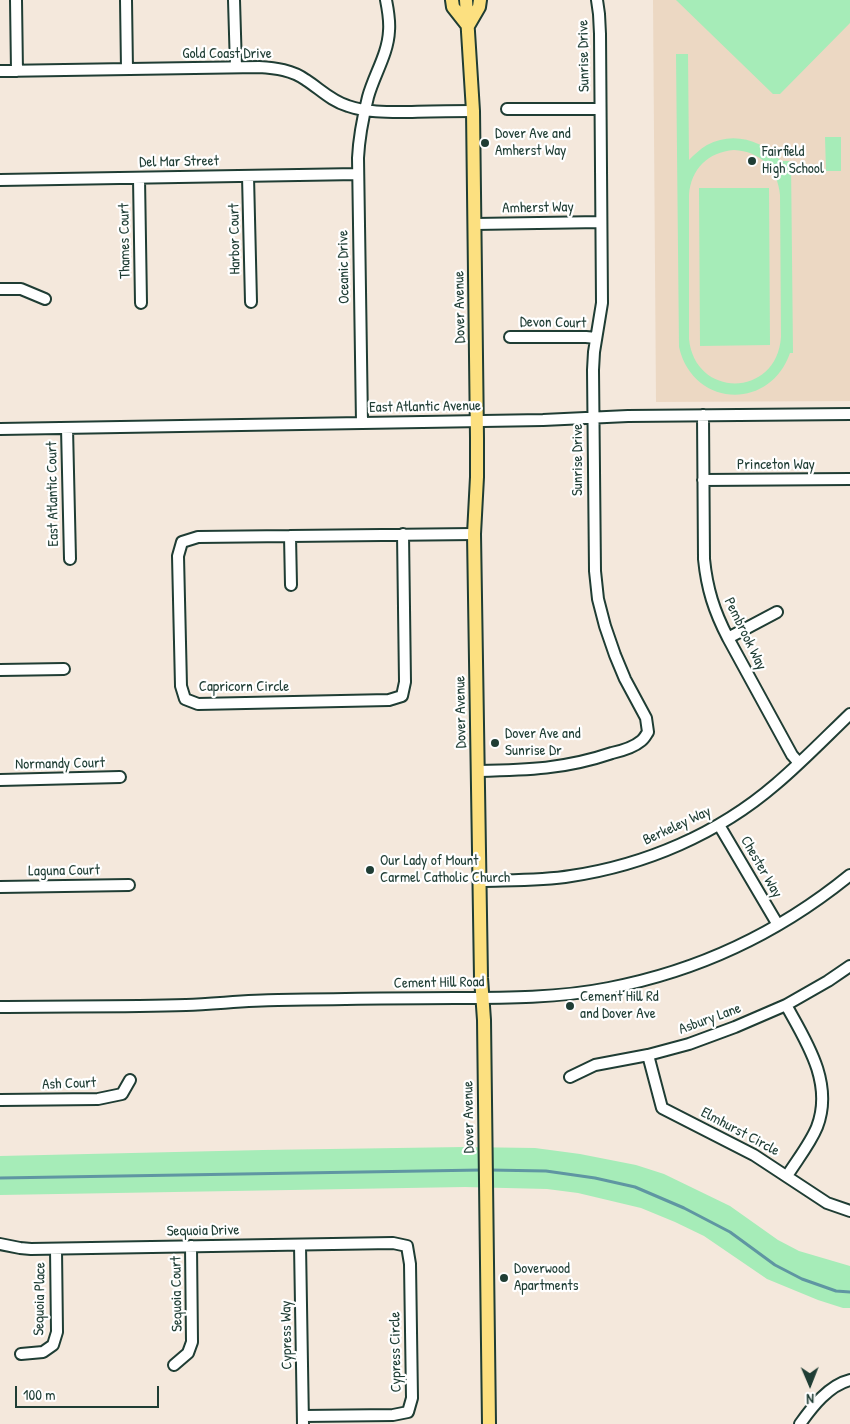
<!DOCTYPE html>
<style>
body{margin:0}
#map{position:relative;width:850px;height:1424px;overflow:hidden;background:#f4e8dc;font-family:"Patrick Hand",sans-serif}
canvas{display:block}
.north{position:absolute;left:785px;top:1359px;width:50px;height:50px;-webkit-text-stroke:4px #fff;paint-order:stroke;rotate:179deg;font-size:14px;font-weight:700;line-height:20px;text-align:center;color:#1f3d34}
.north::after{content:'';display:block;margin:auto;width:18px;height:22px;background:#1f3d34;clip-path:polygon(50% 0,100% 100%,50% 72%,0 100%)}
.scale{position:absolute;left:15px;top:1386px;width:144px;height:22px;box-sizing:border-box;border:2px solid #1f3d34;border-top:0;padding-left:6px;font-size:15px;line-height:18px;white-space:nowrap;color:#1f3d34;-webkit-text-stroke:4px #fff;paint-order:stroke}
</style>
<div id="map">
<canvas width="850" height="1424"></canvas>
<div class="north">N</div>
<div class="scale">100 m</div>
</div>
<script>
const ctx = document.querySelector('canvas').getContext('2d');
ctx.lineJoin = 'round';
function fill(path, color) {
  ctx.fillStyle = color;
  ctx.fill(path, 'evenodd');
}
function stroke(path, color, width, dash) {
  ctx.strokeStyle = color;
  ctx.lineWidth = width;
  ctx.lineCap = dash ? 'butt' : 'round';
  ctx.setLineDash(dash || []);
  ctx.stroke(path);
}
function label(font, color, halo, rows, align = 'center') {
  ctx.font = font + ' "Patrick Hand",sans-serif';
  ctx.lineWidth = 4.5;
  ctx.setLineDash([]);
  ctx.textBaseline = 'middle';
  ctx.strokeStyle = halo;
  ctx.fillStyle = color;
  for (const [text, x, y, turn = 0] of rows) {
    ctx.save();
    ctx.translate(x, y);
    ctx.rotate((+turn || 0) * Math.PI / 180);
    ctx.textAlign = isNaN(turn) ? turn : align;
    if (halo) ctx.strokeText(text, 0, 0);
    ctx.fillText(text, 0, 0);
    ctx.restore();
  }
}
fill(new Path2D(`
 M653 0H850V401L656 402Z`), '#ecd8c3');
fill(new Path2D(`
 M676 0H850V23L780 94H773Z
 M676 54H688L689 160C694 155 700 149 707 145 733 131 762 140 781 161H791L793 353H790C770 411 693 408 679 347ZM734 150C760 151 778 169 780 195L781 337C777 398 695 399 689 339V195C691 169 708 152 734 150Z
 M825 137H841V171H826Z
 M699 188H769L770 345 700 346Z
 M464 1147 535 1148 580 1154 636 1165 664 1174 730 1206 778 1240 799 1251 850 1266V1308H843L818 1300 767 1279 704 1236 675 1222 641 1208 578 1193 547 1189 465 1187 0 1195V1156L263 1150Z`), '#a6ecb8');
stroke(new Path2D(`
 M489 1170 546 1171 595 1178 635 1187 684 1208 730 1232 775 1265 802 1279 836 1291 850 1292
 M0 1178 482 1170`), '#5f96a2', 3);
const minor = new Path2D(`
 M16 0 17 71
 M126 0 127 69
 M234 0 236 67
 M0 71 259 67C276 68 292 70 306 80 320 89 331 101 348 106 368 113 391 112 412 112 433 111 453 111 473 111
 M507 109H600
 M248 176 251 302
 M139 178 141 303
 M0 180 358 174
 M475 224 601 222
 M0 289H21L45 299
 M510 337H586L596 338
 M703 415 704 559C707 589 714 611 728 638L792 755 799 763
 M362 423 358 158C359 137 363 117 368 97 374 75 388 54 389 31 390 20 388 10 386 0
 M67 428 70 559
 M0 429 543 420 628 416 850 414
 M703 480 850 479
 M403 534 405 682 402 696 389 700 198 704 185 699 181 686 178 556 182 542 198 537 474 534
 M290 536 291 585
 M728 638 777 612
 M0 670 64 669
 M478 771C528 770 565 769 612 753 621 751 634 747 641 741 644 739 646 735 648 732L646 718 625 679 615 655 605 626 598 599 595 571 593 370 594 352 602 303 600 34 599 14 597 0
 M0 780 120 777
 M719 825 778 925
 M480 881C510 880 541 881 571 876 645 865 718 834 776 784 802 762 826 737 850 714
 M0 887 129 885
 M786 1005C806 1041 834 1083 817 1127 810 1144 797 1160 787 1176
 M0 1007C62 1006 124 1007 186 1005 216 1004 247 1000 278 1000 337 999 396 998 455 998 506 998 559 998 609 988 698 971 780 932 850 875
 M648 1055 662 1108 754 1155 827 1203 850 1211
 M570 1077 595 1065 648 1055 689 1044 735 1027 786 1005 828 981 850 966
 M0 1100 98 1099 122 1094 130 1080
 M0 1244 20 1248 31 1249 393 1243 407 1246 410 1264 412 1398 408 1412 393 1415 303 1416
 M300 1245 303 1424
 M21 1354 43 1352 53 1345 57 1332 56 1249
 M174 1365 188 1353 192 1342 191 1246
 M800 1424C812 1407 829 1385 850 1380`);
const major = new Path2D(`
 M452 0 453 7 468 26
 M466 0 473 111 477 438V477L474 534 481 978 484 1020 489 1424
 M468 26 479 7 480 0`);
stroke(minor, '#1f3d34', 14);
stroke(major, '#1f3d34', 16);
stroke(minor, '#fff', 10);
stroke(major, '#fce080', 12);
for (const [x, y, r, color] of [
 [485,143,5,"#1f3d34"],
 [752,161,5,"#1f3d34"],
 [495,743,5,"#1f3d34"],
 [370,870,5,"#1f3d34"],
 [570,1006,5,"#1f3d34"],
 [504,1278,5,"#1f3d34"]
]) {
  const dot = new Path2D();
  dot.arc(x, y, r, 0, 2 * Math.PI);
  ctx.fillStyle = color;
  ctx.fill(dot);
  stroke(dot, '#fff', 2);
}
label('15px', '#1f3d34', '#fff', [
 ["Gold Coast Drive",227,54],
 ["Sunrise Drive",584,56,-91],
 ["Del Mar Street",179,162,-1],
 ["Amherst Way",538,208,-1],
 ["Harbor Court",235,239,-91],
 ["Thames Court",125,241,-91],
 ["Oceanic Drive",344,267,-91],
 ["Dover Avenue",460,307,-91],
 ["Devon Court",553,323,1],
 ["East Atlantic Avenue",425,407,-1],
 ["Sunrise Drive",578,460,-90],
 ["Princeton Way",776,465],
 ["East Atlantic Court",53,494,-91],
 ["Pembrook Way",745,634,64],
 ["Capricorn Circle",244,687],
 ["Dover Avenue",461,712,-91],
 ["Normandy Court",60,764,-1],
 ["Berkeley Way",677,826,-25],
 ["Chester Way",761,867,60],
 ["Laguna Court",64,871,-1],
 ["Cement Hill Road",439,983,-1],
 ["Asbury Lane",710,1019,-20],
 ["Ash Court",69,1084,-2],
 ["Dover Avenue",469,1117,-91],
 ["Elmhurst Circle",740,1132,28],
 ["Sequoia Drive",203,1231,-1],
 ["Sequoia Court",177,1294,-91],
 ["Sequoia Place",40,1299,-89],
 ["Cypress Way",287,1335,-91],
 ["Cypress Circle",396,1352,-91]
]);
label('15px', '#1f3d34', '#fff', [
 ["Dover Ave and",495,134],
 ["Amherst Way",495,151],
 ["Fairfield",762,152],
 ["High School",762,169],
 ["Dover Ave and",505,734],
 ["Sunrise Dr",505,751],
 ["Our Lady of Mount",380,861],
 ["Carmel Catholic Church",380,878],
 ["Cement Hill Rd",580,997],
 ["and Dover Ave",580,1014],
 ["Doverwood",514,1269],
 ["Apartments",514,1286]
], 'left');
</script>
